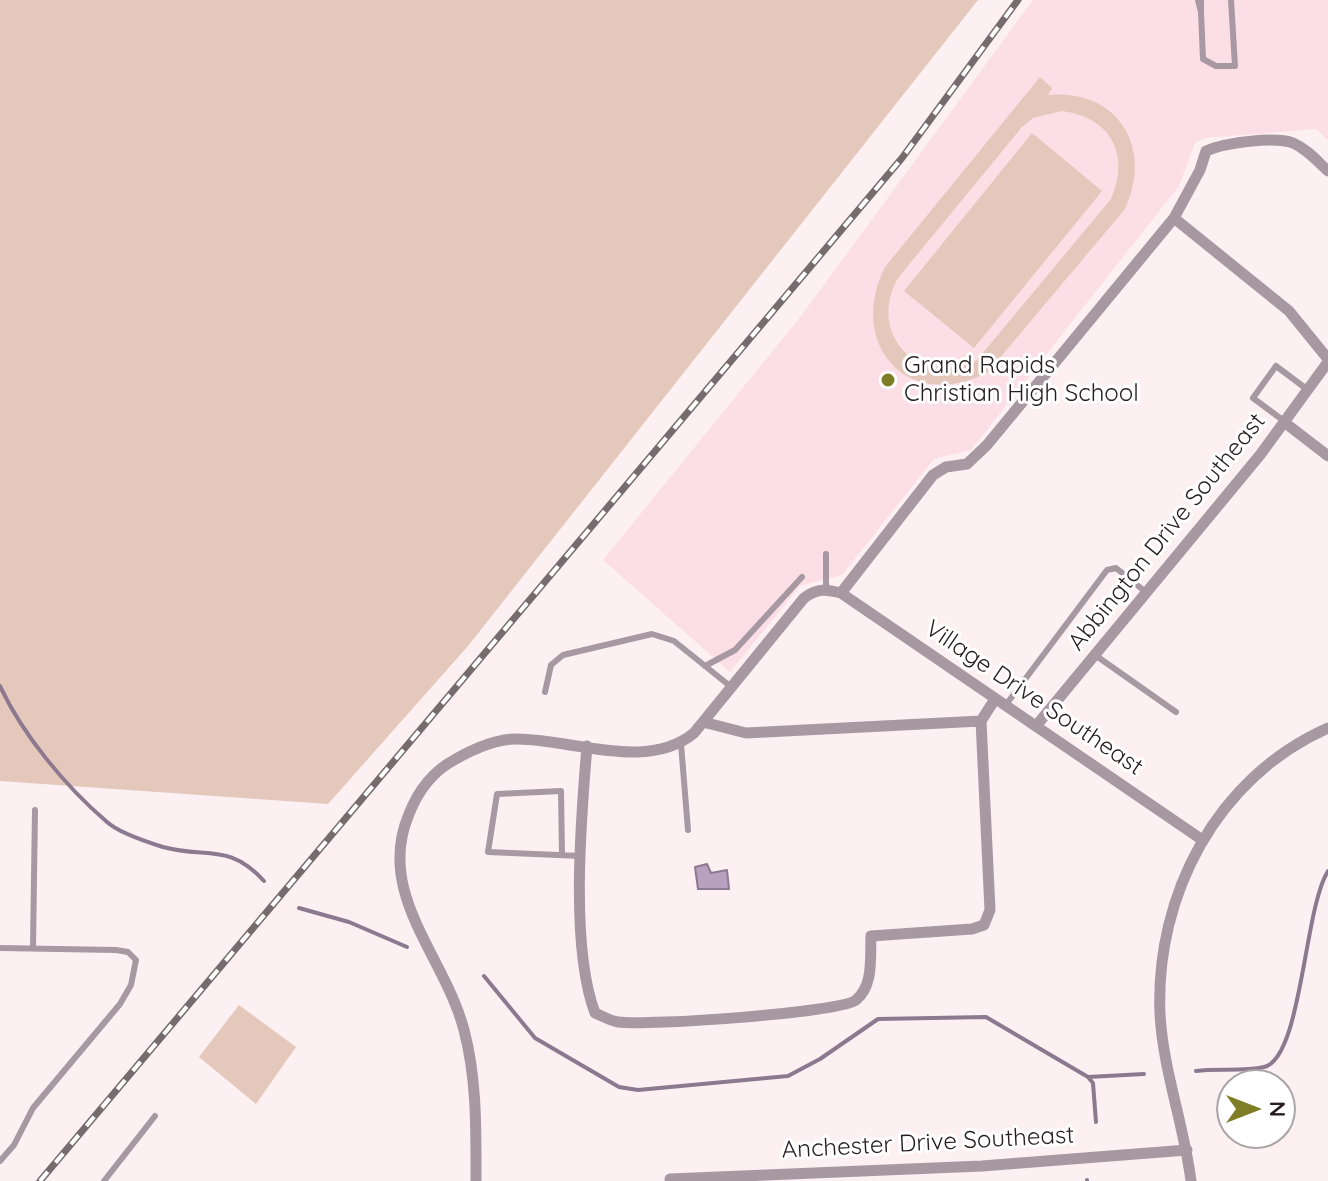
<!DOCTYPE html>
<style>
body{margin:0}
#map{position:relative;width:1328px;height:1181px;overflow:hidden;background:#fcf0f3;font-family:Quicksand,sans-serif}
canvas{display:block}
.north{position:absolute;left:1216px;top:1069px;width:80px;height:80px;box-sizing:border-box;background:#fff;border:2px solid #a9a5a6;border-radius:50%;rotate:90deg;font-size:22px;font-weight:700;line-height:32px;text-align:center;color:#271d20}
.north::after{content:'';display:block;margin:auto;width:28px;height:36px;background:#7e7e26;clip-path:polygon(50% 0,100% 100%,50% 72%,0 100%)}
</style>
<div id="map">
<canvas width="1328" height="1181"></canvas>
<div class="north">N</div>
</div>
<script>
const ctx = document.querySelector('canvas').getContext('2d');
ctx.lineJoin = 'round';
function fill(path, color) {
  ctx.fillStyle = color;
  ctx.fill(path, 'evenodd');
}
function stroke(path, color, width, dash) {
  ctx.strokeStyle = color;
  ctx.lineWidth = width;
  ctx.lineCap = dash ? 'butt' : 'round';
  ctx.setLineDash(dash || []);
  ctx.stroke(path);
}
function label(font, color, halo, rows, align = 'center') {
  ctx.font = font + ' Quicksand,sans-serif';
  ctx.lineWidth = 6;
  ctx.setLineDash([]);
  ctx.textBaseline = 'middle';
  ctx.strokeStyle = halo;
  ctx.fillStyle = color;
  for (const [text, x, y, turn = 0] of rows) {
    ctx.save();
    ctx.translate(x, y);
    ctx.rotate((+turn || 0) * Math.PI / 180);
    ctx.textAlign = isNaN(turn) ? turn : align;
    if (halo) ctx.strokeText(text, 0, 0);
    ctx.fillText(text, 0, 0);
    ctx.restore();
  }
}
fill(new Path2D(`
 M1033 0H1328V140L1316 129 1205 138 1195 143 1179 186 971 450 934 459 842 575 800 586 730 672 603 560 801 316Z`), '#fcdee6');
fill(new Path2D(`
 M0 0H978L468 646 328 804 0 781Z
 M1040 77 1052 88 1048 95C1117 88 1154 147 1125 209L988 372C909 414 846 345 885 267ZM1062 111C1110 117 1131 154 1111 199L977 360C920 389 866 335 898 278L1022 127 1033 118Z
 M1032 133 1102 191 974 348 904 291Z
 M239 1005 296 1047 256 1104 199 1057Z`), '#e5c8bc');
const water = new Path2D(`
 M707 864 711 873 727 870 729 889H698L695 867Z`);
fill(water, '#b7a1bf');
stroke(water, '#8c798f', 2);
stroke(new Path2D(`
 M0 686C23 735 65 786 107 822 119 833 147 842 163 847 206 859 229 842 264 881
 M299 908 349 922 407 947
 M484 976 535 1038 619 1087 638 1090 788 1076 820 1059 878 1019 986 1017 1088 1077 1144 1074
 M1196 1071C1217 1068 1243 1072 1264 1067 1302 1058 1304 908 1328 871
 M1088 1077 1093 1083 1096 1122
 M1087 1180V1181`), '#8c798f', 4);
stroke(new Path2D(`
 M1198 0 1201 12V0
 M1201 12 1203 59 1216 66H1235L1231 0
 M1284 421 1253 398 1276 366 1308 390
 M826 554V589
 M1095 655 1176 712
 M705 666 735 650 802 577
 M545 692 551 665 563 655 652 634 674 641 730 686
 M1005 706 1107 570 1116 568 1147 593
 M681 744 688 830
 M562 855 561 791 497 794 488 852 581 856
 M0 948 116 950 128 952 136 960 131 985 120 1004 33 1108 14 1145 0 1161
 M33 948 35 810
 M104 1181 155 1116`), '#a798a2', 6);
stroke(new Path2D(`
 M1174 218 1289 311 1328 359
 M1284 422 1328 456
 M841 593 933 475 946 467 967 464 987 445 1174 218 1200 170 1206 151C1224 143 1274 136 1293 143 1307 149 1317 161 1328 171
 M703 722 746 733 981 721 995 699
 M1036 726 1260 455 1328 362
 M587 746C581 818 570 947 595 1013 602 1016 611 1021 618 1022 647 1026 839 1013 856 1000 874 985 870 957 871 936L972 929 984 925 990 910 981 721
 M670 1179 982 1166 1187 1150
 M476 1181C476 1130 477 1079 464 1030 445 956 375 894 409 814 418 791 432 772 454 760 473 749 495 739 517 739 572 739 647 772 694 733L804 598C817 588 826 589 841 593L1201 839
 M1191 1181C1184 1125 1163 1070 1160 1014 1155 895 1217 777 1328 728`), '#a798a2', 11);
const rail = new Path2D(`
 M40 1181 902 158 1018 0`);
stroke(rail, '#766c6f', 7);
stroke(rail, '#fff', 4, [12]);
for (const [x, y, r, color] of [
 [888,380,8,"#7e7e26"]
]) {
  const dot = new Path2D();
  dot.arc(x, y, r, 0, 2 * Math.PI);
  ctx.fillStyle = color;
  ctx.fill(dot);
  stroke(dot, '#fff', 3);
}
label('24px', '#271d20', '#fff', [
 ["Grand Rapids",904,366],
 ["Christian High School",904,394]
], 'left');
label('24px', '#271d20', '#fff', [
 ["Abbington Drive Southeast",1167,532,-51],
 ["Village Drive Southeast",1034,698,34],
 ["Anchester Drive Southeast",928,1143,-3]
]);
</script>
